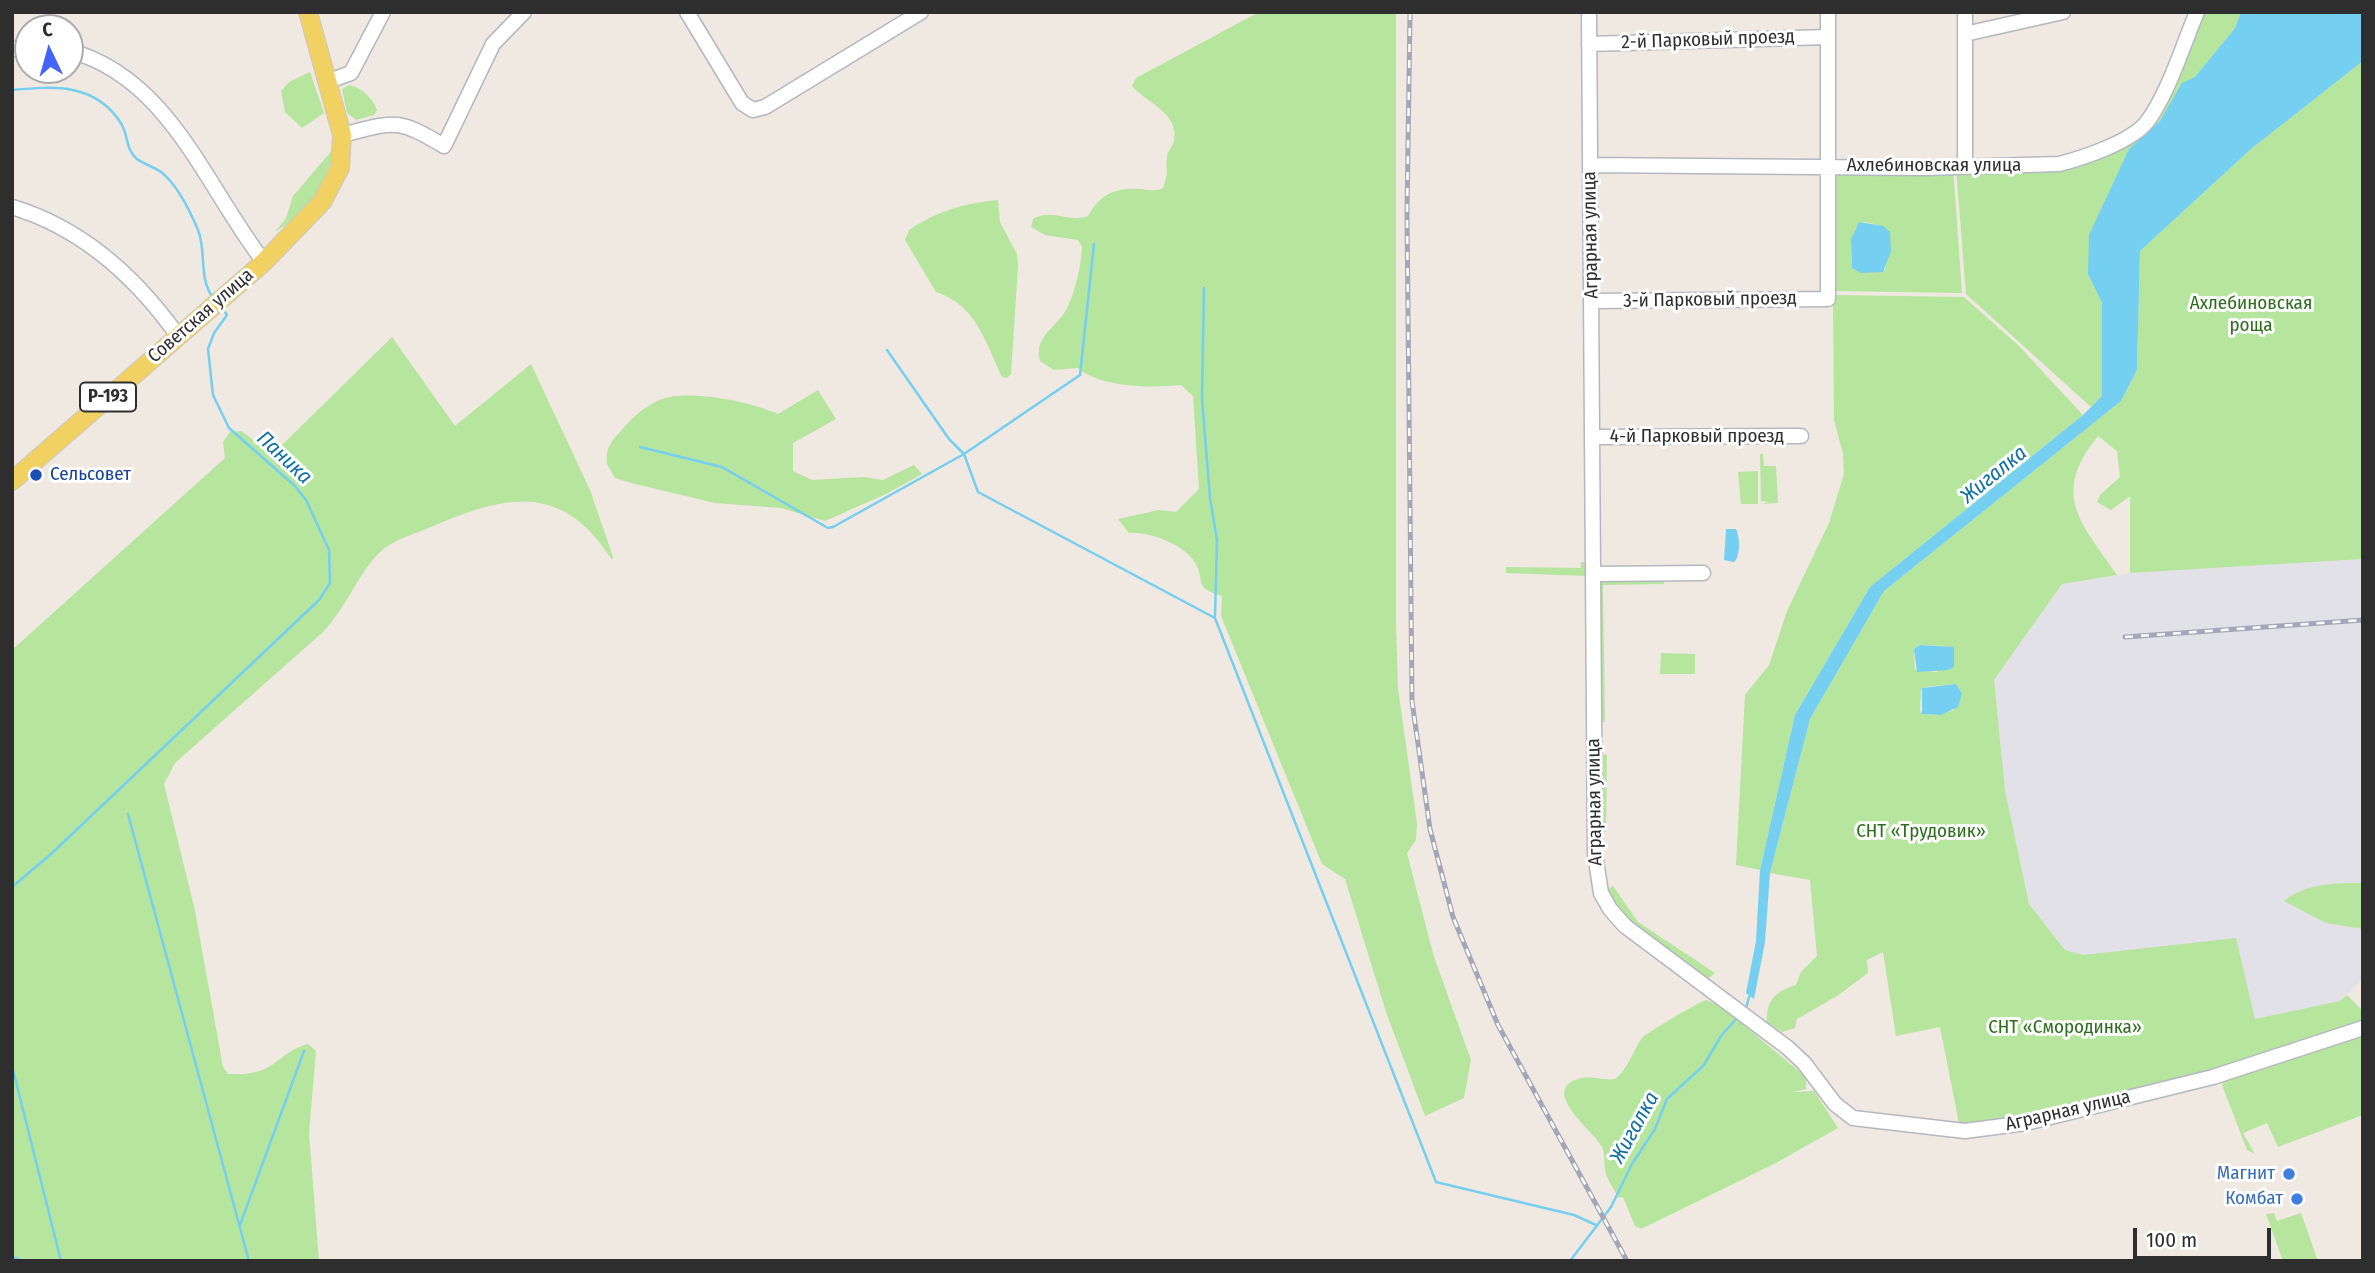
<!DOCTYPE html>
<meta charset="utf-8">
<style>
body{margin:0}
#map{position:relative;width:2375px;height:1273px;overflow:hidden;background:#efe9e1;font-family:"Fira Sans Condensed",sans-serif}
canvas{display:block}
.frame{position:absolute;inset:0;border:14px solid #2e2e2e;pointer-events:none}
.north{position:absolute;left:14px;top:14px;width:70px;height:70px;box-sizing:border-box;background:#fff;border:2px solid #ababab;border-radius:50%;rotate:355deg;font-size:19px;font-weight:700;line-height:28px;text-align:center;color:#2e2e2e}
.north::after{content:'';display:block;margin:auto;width:24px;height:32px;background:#4264fb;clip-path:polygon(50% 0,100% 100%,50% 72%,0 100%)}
.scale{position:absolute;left:2133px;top:1228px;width:138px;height:32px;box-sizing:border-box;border:4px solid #2e2e2e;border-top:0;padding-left:9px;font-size:21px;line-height:24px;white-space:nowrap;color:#2e2e2e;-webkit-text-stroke:5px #fff;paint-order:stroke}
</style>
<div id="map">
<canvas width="2375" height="1273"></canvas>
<div class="frame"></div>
<div class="north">С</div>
<div class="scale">100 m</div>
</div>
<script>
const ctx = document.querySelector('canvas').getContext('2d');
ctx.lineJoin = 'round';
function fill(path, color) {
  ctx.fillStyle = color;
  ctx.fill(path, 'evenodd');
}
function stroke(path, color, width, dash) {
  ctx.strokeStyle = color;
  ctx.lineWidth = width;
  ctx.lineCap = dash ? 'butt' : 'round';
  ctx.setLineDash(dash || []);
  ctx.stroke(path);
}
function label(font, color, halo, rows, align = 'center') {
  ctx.font = font + ' "Fira Sans Condensed",sans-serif';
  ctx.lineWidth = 6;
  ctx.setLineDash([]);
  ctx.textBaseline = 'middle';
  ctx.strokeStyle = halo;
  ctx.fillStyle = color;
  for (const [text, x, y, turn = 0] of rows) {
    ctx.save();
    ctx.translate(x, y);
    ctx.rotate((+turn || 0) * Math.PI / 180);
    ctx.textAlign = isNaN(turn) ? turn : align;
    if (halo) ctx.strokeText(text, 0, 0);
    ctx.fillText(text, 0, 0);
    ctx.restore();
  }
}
fill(new Path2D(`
 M2363 559V979L2340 1001 2255 1020 2065 950 2029 904 2005 790 1994 680 2062 584 2130 573Z`), '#e3e1e8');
fill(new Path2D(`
 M1259 12H1396V626L1398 688 1417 824 1416 840 1407 853 1434 957 1471 1060 1464 1098 1425 1116 1386 1012 1345 879 1322 864 1221 616 1222 596C1191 587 1207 581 1194 561 1183 544 1147 531 1129 533L1118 519 1159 510 1176 512 1199 489 1193 396 1181 385C1150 388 1102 388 1078 368L1054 370 1040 361C1033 335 1059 327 1068 306 1076 289 1081 266 1082 247L1078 240 1045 235 1031 227 1033 219C1051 208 1068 223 1088 216 1100 194 1116 187 1141 189 1150 190 1155 192 1163 188 1170 170 1165 170 1167 156 1168 151 1173 146 1174 141 1180 113 1145 102 1132 86L1136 78Z
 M2198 12H2241L2235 28 2160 121 2129 149 2088 274 2102 303V396L2091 407 1966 294 1956 167 2072 166 2144 129Z
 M2363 61V559L2130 573V496L2111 510 2097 502 2100 495 2120 477 2117 451 2098 436C2050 495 2081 522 2117 575L2062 584 1994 680 2005 790 2029 904 2065 950 2083 955 2236 938 2255 1019 2340 1001 2347 995 2363 1011V1025L2214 1069 1972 1128 1959 1123 1940 1027 1896 1036 1883 952 1867 960 1868 973 1837 996 1797 1019 1795 1028 1782 1032 1767 1022C1766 1000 1776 991 1796 985L1801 972 1817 956 1810 880 1770 873 1810 719 1884 591 2121 401 2137 370 2140 251 2251 149ZM1920 645 1944 646 1937 672 1915 670 1914 649ZM1957 684 1954 710C1943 714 1930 718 1920 711L1921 691 1925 687Z
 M310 72 324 113 302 128 285 112 281 91 289 82Z
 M349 85C362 88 372 97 377 110L374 115 356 120 347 113 342 89Z
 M334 148C329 181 305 215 275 232L286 218 293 196Z
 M1834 166 1953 167 1962 293 1833 291ZM1859 222C1900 225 1891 238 1885 270L1852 265 1851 239Z
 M998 200 1000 222 1017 254 1018 266 1011 374 1007 378 1002 377C985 341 976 305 936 292L905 240 909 230C936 211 966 203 998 200Z
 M1833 295 1964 297 2019 346 2083 415 1870 587 1795 715 1760 870 1736 865 1745 695 1769 665 1787 611 1829 523 1844 474 1843 454 1834 420Z
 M392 337 455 426 531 364 590 490 613 557 612 560C562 481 505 495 431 527 413 535 393 539 379 553 358 574 346 608 323 632L175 763 164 784 195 911 223 1067 228 1074C280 1076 271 1055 308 1044L316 1051 309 1133 319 1261H12V650L225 458 223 442 230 432 241 431 273 454Z
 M818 390 836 419 793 443V471L812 480 864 477 883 480 914 465 922 474 886 494 825 521 781 508 715 503 631 483 615 478 607 464C605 449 611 441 621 431 632 417 647 404 665 398 692 390 753 402 778 414Z
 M1760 454H1763L1764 466H1776L1778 503 1761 504 1769 502 1761 501Z
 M1758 471V504H1741L1738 472Z
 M1581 562H1588L1587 576 1506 573V567L1581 568Z
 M1664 578V584L1603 585 1605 722H1599L1600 582Z
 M1661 653 1695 654V674H1660Z
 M1599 752 1607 755 1606 832H1600Z
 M2363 883V929L2326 923 2284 901C2306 883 2335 883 2363 883Z
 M1613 886 1638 922 1715 973 1707 980 1619 913 1606 890Z
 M1707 1000 1723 1008 1806 1077V1089L1793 1092 1814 1091 1838 1128 1774 1164 1641 1229 1635 1226 1623 1197 1619 1198C1613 1188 1607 1180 1605 1169 1604 1162 1605 1153 1602 1147 1598 1135 1538 1091 1578 1079 1591 1075 1602 1081 1615 1079 1629 1068 1632 1052 1642 1038 1646 1033 1702 1000 1707 1000Z
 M2363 1034V1115L2278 1147 2267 1123 2243 1133 2255 1154 2247 1150 2222 1085 2227 1077Z
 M2274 1213 2277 1221 2301 1213 2318 1261H2283L2266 1214Z`), '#b6e59e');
fill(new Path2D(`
 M2241 12H2363V61L2251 149 2140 251 2137 370 2121 401 1884 591 1810 719 1770 873 1765 942 1754 999 1746 993 1756 941 1760 870 1795 715 1870 587 2083 415 2102 396V303L2088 274 2089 235 2129 149 2160 121 2182 83 2195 77 2235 28Z
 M1859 222 1883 226 1890 232 1891 251 1883 272 1861 273 1852 268 1851 239Z
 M1726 529H1736C1740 537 1741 556 1734 562L1724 560Z
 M1920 645 1954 647V667L1948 670 1917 672 1914 649Z
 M1956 684 1962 694 1958 707 1941 715 1922 714V688Z`), '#75cff0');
stroke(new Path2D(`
 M12 90C55 86 97 83 122 125 128 136 126 150 137 159 144 164 154 167 161 172 178 185 190 211 198 230 207 253 198 277 213 298
 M1204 288 1202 399 1210 498 1217 540 1215 616
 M887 350 949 439 964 454 978 492 1215 618 1436 1182 1574 1215 1596 1225
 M640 447 722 467 828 528 833 527 964 454 1080 375 1094 244
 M128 814 249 1261
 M12 887 51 854 319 600 330 583 329 550 306 500 295 486 229 428 213 395 208 349 214 333 227 315 222 308
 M1746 1008 1750 994
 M12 1066 61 1261
 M240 1225 304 1051
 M12 1257 24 1261
 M1570 1261 1611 1207 1632 1164 1655 1129 1667 1099 1704 1065 1721 1036 1737 1018`), '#75cff0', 2.5);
const minor = new Path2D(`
 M687 12 742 103 753 110 765 107 921 12
 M1589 12 1595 854 1601 893 1610 909 1625 926 1788 1048 1804 1063 1835 1104 1853 1118 1965 1131 2026 1123 2213 1077 2363 1028
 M1965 34 2063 12
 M1589 44 1828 37
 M12 49H28
 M70 51C169 77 207 189 264 262
 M329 81 351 73 383 12
 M342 135C395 121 397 118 444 146L493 44 524 12
 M1590 165 1924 168 2059 164C2083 158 2131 142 2147 122 2168 94 2183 45 2197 12
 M1965 167V12
 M12 207C82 228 136 277 178 336
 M1591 301 1828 299V12
 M1592 437 1801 436
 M1593 574 1703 573`);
const major = new Path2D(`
 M12 481 264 262 322 202 340 168 342 135 308 12`);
stroke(minor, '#b4b7c1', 17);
stroke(major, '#c9c9c9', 20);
stroke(minor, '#fff', 14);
stroke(major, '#f2d163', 18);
const rail = new Path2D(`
 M1410 12 1407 214 1412 701 1430 829 1453 917 1498 1025 1627 1261
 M2125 637 2363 620`);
stroke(rail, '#a3a6b8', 5);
stroke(rail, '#fff', 2.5, [8]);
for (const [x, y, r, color] of [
 [36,475,7,"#1a4fb4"],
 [2289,1174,7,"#3f7fe0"],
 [2297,1199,7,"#3f7fe0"]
]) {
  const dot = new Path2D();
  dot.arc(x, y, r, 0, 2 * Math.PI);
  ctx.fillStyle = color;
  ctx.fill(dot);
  stroke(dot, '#fff', 2.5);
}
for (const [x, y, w] of [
 [108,397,56]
]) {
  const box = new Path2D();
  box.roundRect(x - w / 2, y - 14.5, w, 29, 5);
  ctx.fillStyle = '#fff';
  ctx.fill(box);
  stroke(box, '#2e2e2e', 2);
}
label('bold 18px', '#2e2e2e', null, [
 ["Р-193",108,397]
]);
label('19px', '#2e2e2e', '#fff', [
 ["2-й Парковый проезд",1708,40,-2],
 ["Ахлебиновская улица",1934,166],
 ["Аграрная улица",1591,235,-91],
 ["3-й Парковый проезд",1710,300,-1],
 ["Советская улица",201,316,-41],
 ["4-й Парковый проезд",1697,437],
 ["Аграрная улица",1595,802,-91],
 ["Аграрная улица",2068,1111,-13]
]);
label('19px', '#2c6e1b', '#fff', [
 ["Ахлебиновская",2251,304],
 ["роща",2251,326],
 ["СНТ «Трудовик»",1921,832],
 ["СНТ «Смородинка»",2065,1028]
]);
label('19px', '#164399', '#fff', [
 ["Сельсовет",50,475]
], 'left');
label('19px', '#366cbe', '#fff', [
 ["Магнит",2275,1174],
 ["Комбат",2283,1199]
], 'right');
label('italic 21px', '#0d6fa3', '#fff', [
 ["Паника",284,458,43],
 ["Жигалка",1994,475,-39],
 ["Жигалка",1635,1128,-61]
]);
</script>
